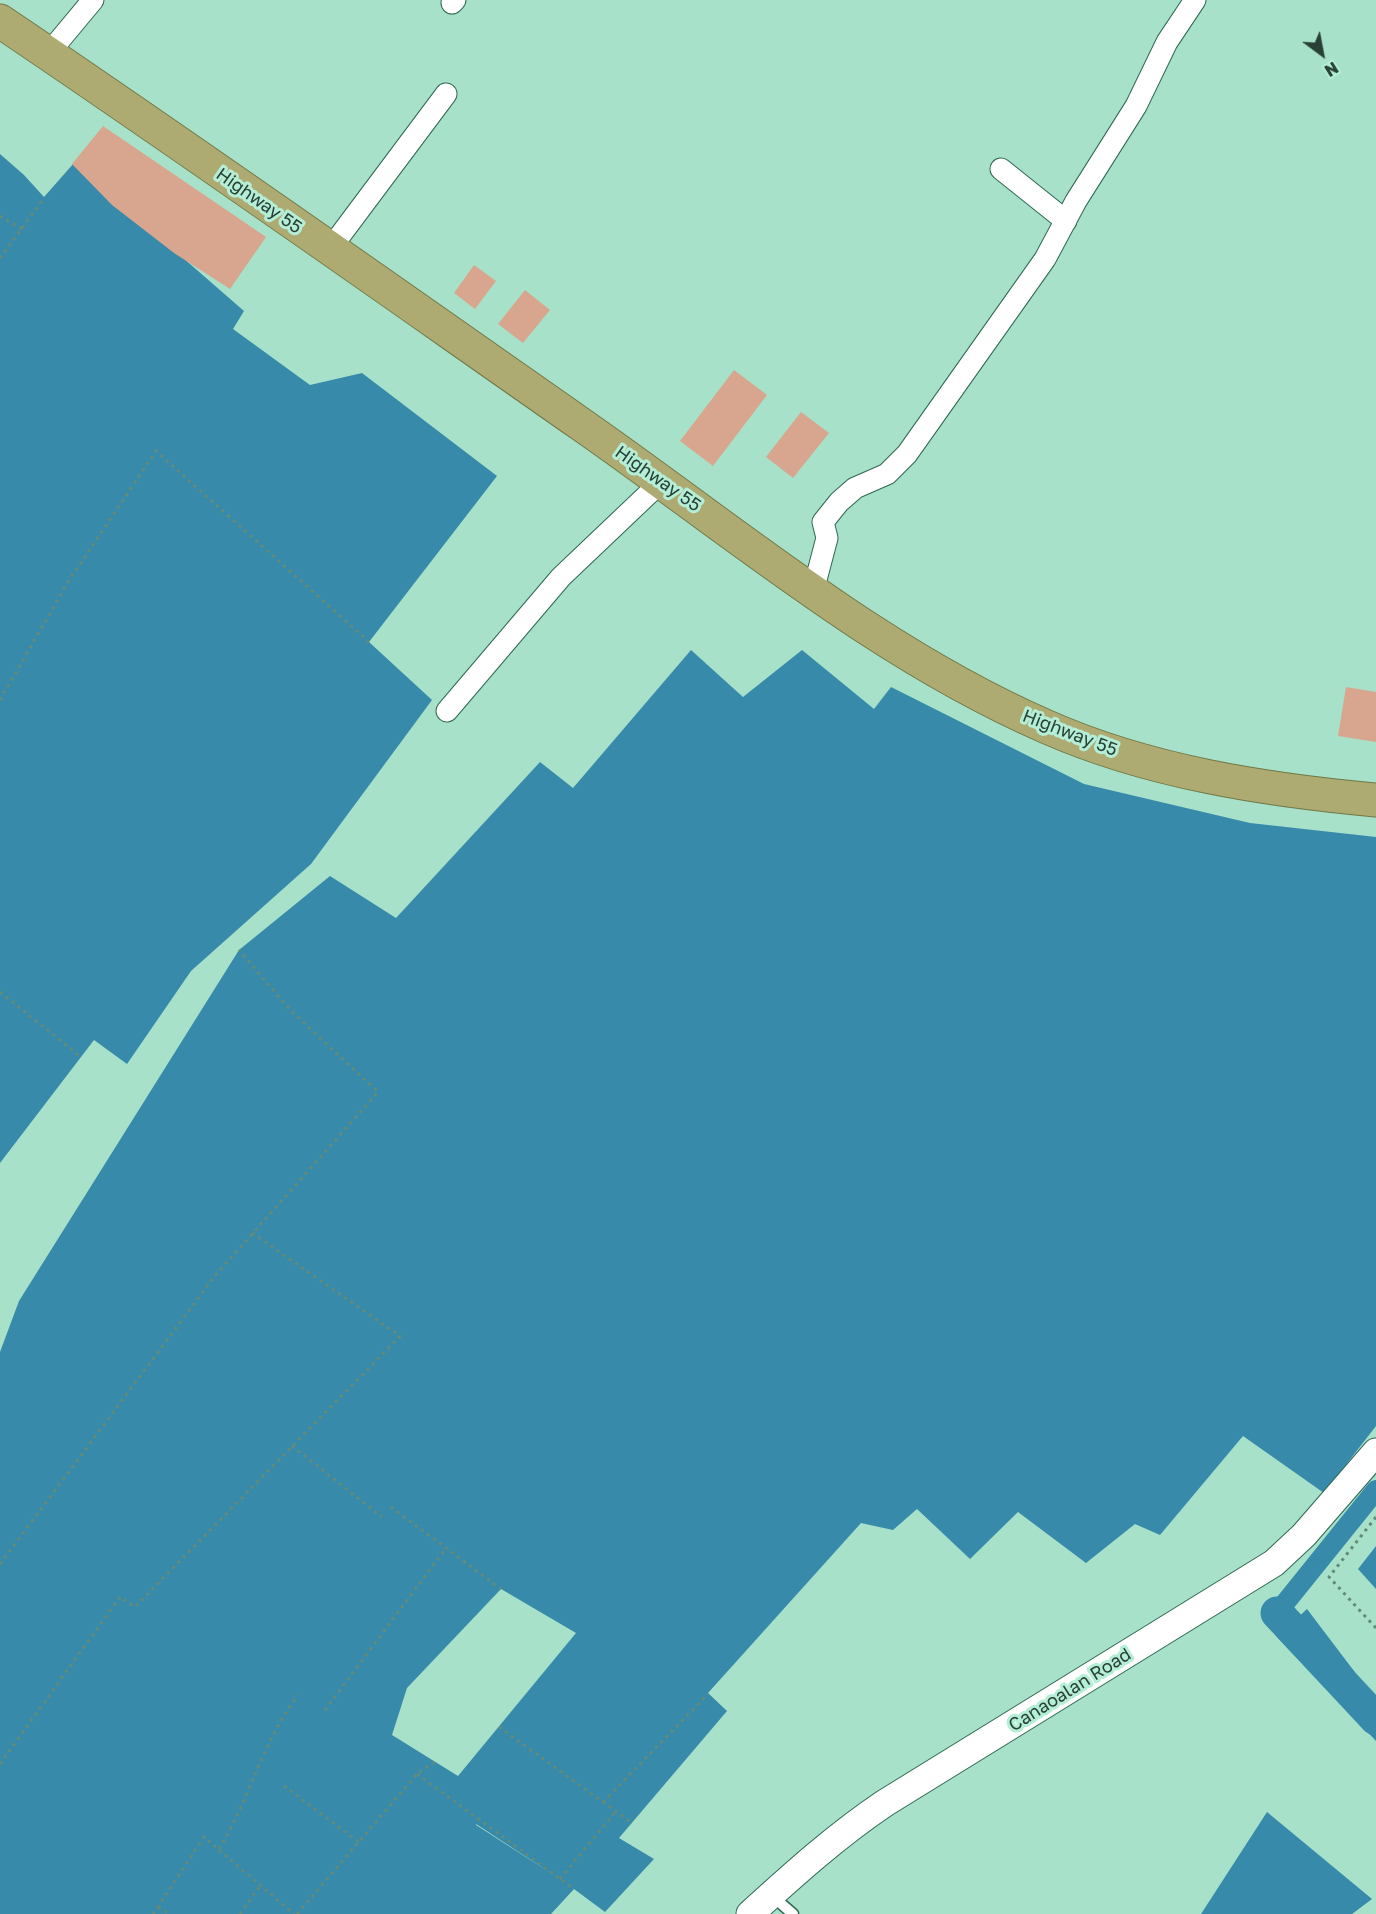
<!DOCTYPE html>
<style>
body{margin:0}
#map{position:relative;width:1376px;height:1914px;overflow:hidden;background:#a7e1c9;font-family:"Golos Text",sans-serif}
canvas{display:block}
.north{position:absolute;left:1292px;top:24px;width:60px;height:60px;-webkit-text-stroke:4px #b4eed6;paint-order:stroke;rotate:148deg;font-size:16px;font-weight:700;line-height:24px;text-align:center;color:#284036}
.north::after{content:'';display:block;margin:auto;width:21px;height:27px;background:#284036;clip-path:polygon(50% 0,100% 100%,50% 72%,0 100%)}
</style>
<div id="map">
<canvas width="1376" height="1914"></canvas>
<div class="north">N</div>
</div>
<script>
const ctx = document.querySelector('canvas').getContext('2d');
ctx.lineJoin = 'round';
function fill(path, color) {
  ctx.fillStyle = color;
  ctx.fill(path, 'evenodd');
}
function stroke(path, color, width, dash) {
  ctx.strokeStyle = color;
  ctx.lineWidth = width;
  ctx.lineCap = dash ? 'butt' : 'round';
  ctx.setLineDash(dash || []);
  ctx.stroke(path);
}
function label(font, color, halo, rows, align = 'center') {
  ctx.font = font + ' "Golos Text",sans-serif';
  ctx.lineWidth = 6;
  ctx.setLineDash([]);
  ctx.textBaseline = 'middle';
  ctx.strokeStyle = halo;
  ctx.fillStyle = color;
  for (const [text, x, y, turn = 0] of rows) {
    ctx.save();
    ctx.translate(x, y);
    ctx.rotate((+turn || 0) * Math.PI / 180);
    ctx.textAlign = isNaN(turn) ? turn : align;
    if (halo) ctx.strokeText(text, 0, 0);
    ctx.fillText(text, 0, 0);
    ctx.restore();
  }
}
fill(new Path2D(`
 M0 154 24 175 44 197 74 163 244 311 233 329 310 385 362 373 497 476 369 642 432 700 311 864 191 971 127 1064 94 1040 0 1163Z
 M691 650 743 697 802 650 874 709 891 687 1084 784 1250 823 1376 837V1426L1324 1493 1243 1436 1160 1535 1135 1524 1086 1563 1018 1512 970 1559 917 1509 893 1530 861 1523 708 1693 727 1711 619 1838 654 1859 605 1912 574 1889 551 1914H0V1352L19 1301 239 950 330 876 396 918 540 762 573 788ZM501 1589 576 1633 458 1776 392 1735 407 1688ZM476 1824 557 1877 476 1825Z
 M1376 1546V1589L1358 1569Z
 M1307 1609 1376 1700V1741L1277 1637Z
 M1267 1812 1372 1899 1352 1914H1201Z`), '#378aaa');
stroke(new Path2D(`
 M1277 1613 1376 1490`), '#378aaa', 20);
stroke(new Path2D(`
 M1277 1613 1376 1719`), '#378aaa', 33);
fill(new Path2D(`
 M103 126 266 237 230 289 174 253 112 205 72 164Z
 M474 265 496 281 475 309 454 293Z
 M525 290 550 310 523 343 498 324Z
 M734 370 767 395 713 466 680 441Z
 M801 412 829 433 793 478 766 457Z
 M1346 687 1376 692V742L1338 736Z`), '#d8a68e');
const service = new Path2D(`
 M771 1895 793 1914`);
const minor = new Path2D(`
 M452 3 455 0
 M48 54 93 0
 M1001 169 1066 221
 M330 249 446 94
 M813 591 827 538 823 522 839 502 855 488 887 474 907 454 1045 259 1076 201 1136 106 1167 42 1195 0
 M447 711 561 577 662 481`);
const tertiary = new Path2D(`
 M750 1914C794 1874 836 1836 885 1803L1274 1563 1304 1535 1376 1452`);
const trunk = new Path2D(`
 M0 21C196 153 389 290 582 425 734 531 877 653 1047 727 1149 772 1266 790 1376 800`);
stroke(service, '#2f6752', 13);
stroke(minor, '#2f6752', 23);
stroke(tertiary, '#2f6752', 29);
stroke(trunk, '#717846', 35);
stroke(new Path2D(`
 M0 216 22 229
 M0 258 44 198
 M0 700 68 582 156 451 369 642
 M0 992 81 1057
 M292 1446 382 1517
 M391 1507 501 1589
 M1376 1517 1329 1577 1376 1628
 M0 1564 214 1277 378 1092 290 1010 239 950
 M325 1710 446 1548
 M499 1727 632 1823
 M0 1764 120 1597 135 1607 400 1336 252 1233
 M417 1774 574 1889
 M284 1786 359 1842
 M603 1802 708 1694
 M219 1849C249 1800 263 1741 298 1695
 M560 1879 616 1811
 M158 1907 169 1914
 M153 1914 204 1837 294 1914
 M240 1914 260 1886
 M297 1914 417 1774 434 1762`), '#638b7a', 3, [3, 4.5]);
stroke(service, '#fff', 10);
stroke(minor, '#fff', 21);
stroke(tertiary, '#fff', 27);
stroke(trunk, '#aeab72', 33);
label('18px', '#284036', '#b4eed6', [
 ["Highway 55",259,201,35],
 ["Highway 55",658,479,35],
 ["Highway 55",1070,733,21],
 ["Canaoalan Road",1070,1690,-32]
]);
</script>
